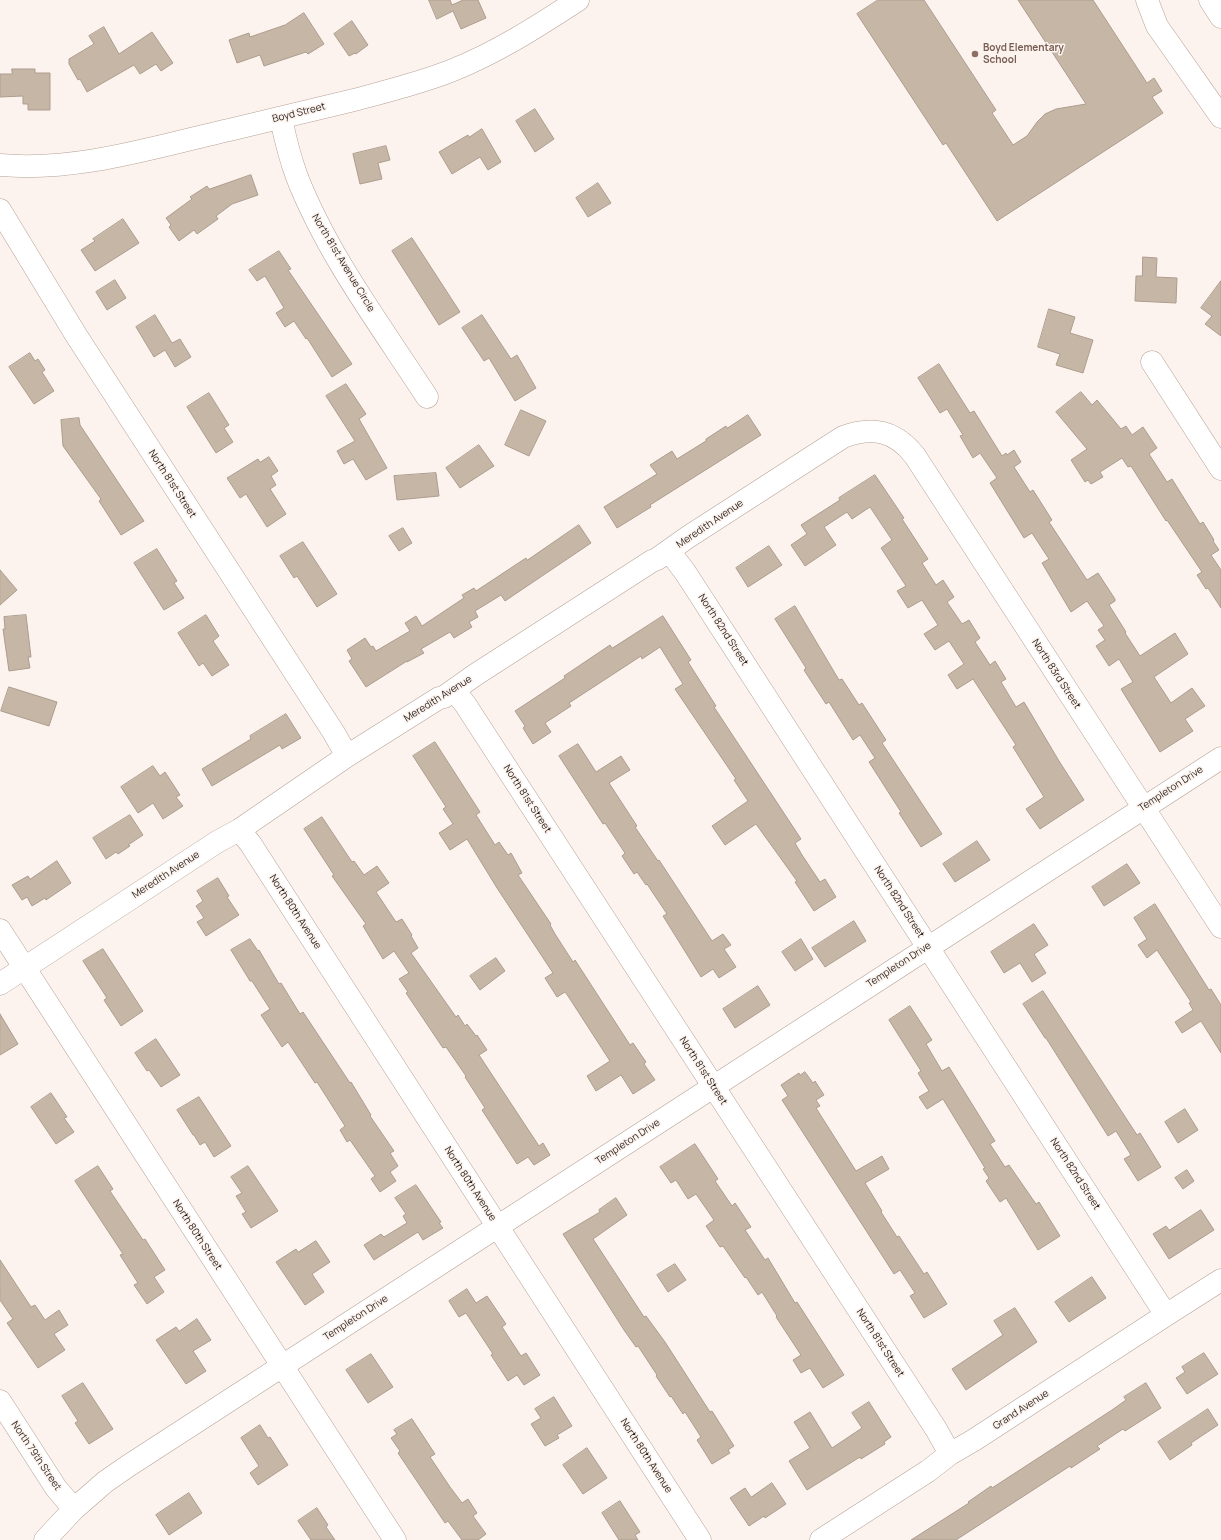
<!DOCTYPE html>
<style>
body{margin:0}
canvas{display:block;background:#fcf3ee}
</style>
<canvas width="1221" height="1540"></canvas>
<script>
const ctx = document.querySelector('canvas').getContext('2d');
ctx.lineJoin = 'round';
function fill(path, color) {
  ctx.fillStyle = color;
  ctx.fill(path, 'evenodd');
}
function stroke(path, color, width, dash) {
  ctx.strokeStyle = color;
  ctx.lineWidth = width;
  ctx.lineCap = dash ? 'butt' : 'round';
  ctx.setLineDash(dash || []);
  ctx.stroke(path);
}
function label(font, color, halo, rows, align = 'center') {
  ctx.font = font + ' Manrope,sans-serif';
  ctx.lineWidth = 3;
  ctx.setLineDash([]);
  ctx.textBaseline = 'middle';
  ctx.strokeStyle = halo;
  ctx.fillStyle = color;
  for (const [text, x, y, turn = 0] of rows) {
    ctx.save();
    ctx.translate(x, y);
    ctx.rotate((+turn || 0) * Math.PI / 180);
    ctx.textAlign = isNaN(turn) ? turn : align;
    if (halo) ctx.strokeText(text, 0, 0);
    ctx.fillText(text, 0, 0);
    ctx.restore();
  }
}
const building = new Path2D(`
 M429 0H450L452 5 463 0H478L486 18 461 29 453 11 437 19Z
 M878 0H924L996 110 992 113 1013 145 1027 136 1037 122 1045 114 1056 109 1086 104 1018 0H1093L1147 83 1154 78 1162 91 1152 97 1163 113 997 221 946 143 943 145 857 14Z
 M304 13 324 44 308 54 306 52 264 66 260 55 237 63 229 40 249 33 250 37 285 25Z
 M352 21 368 45 356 54 355 53 349 56 334 34Z
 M104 27 119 54 152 32 173 63 161 71 156 64 140 74 134 65 87 92 80 79 78 80 69 64V59L94 44 89 36Z
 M12 69H35V73H50V110H28V104H23V96L0 97V74H12Z
 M535 109 554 139 535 152 516 121Z
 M482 129 501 162 488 170 480 157 452 174 439 152 468 135 469 137Z
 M386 146 390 160 378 163 382 179 360 184 353 154Z
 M251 175 258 195 232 204 216 216 218 219 197 234 194 230 179 241 169 227 171 225 166 218 192 199 190 197 207 186 209 189Z
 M598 183 611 203 588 217 576 198Z
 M123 219 139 243 95 271 81 250 95 241 93 239Z
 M412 238 460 312 439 325 392 251Z
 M279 251 291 269 288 270 352 364 332 377 307 338 306 339 294 321 285 327 276 313 284 308 265 276 257 281 249 270Z
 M1143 257 1157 258 1156 277 1177 278 1176 303 1135 301 1136 276H1142Z
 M115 280 126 298 107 310 96 292Z
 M1221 281V336L1205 324 1212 316 1201 308Z
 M1049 309 1075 317 1070 333 1093 340 1083 373 1056 365 1060 354 1038 347Z
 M155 315 172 343 180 339 191 357 175 367 165 350 154 357 136 327Z
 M482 315 511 359 517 355 536 388 515 401 489 358 484 361 462 328Z
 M30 353 35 361 38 359 45 370 42 372 54 391 34 404 9 367Z
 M939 364 970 413 974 411 1002 456 1006 453 1007 455 1014 450 1021 462 1014 467 1030 492 1033 490 1052 520 1049 522 1087 580 1098 573 1115 599V601L1109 605 1126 632 1125 633 1140 656 1175 633 1188 654 1154 677 1171 703 1192 688 1205 706 1185 719 1193 731 1160 752 1121 689 1133 682 1119 659 1109 666 1096 646 1105 640 1098 630 1104 626 1087 601 1071 612 1042 563 1049 559 1032 533 1024 538 990 483 997 478 980 453 973 458 960 436 963 435 947 409 940 413 918 378Z
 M346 384 366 414 359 419 387 468 366 480 353 459 344 464 337 451 355 441 326 396Z
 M1081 392 1092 405 1097 400 1121 429 1126 426 1132 435 1143 427 1157 448 1149 454 1167 482 1172 479 1200 524 1203 522 1214 540 1213 541 1219 550 1211 555 1221 570V608L1208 588 1206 589 1197 575 1202 572 1167 520 1166 521 1131 466 1128 467 1122 458 1100 472 1103 477 1091 484 1088 480 1085 482 1071 460 1087 449 1056 412Z
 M209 393 229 425 224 428 233 442 216 453 187 407Z
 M521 410 546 421 529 456 505 445Z
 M748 415 761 435 650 505 651 507 617 528 604 507 657 474 650 465 672 451 677 459 706 441V439L726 426 727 428Z
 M79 418 80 425 144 521 121 535 99 501 101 499 63 446 61 420Z
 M479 445 494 466 460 488 446 468Z
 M269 457 278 471 271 476 276 485 270 489 286 514 267 527 246 494 240 498 227 478 258 459 260 462Z
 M436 473 439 496 397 500 394 476Z
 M875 475 904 518 902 519 928 559 922 563 936 585 943 580 954 597 947 602 962 624 969 620 980 638 975 642 990 665 995 661 1006 679 1001 682 1016 707 1024 702 1059 761 1084 800 1040 829 1026 809 1044 797 1013 747 1016 745 973 679 957 689 948 675 964 664 949 641 935 650 924 634 938 625 922 600 908 608 897 591 906 586 881 548 892 540 870 507 852 519 847 512 824 527 836 545 805 566 791 545 807 534 801 525 840 500 839 498Z
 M579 525 591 543 505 601 501 595 475 611 478 617 469 622 472 627 454 638 450 632 421 649 424 653 407 662V661L366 687 349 661 352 659 347 650 365 638 371 647 373 646 376 651 410 631 405 623 416 616 422 626 464 598 462 595 474 588 476 591 526 558 527 560Z
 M403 528 412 543 399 551 389 536Z
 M303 542 337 594 317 607 297 576 294 578 280 556Z
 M769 546 782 565 748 587 736 568Z
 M157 549 177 581 174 583 184 598 164 610 134 563Z
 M0 570 17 590 0 605Z
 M795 606 839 680 842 679 859 705 862 703 886 740 882 743 942 834 921 847 899 813 901 812 869 762 875 758 860 735 853 740 829 702 826 704 804 670 806 668 775 619Z
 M26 615 31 657H28L30 668 9 671 3 629H5L4 617Z
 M206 615 219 636 213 641 229 665 212 676 203 663 199 666 178 633Z
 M663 616 691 660 688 662 716 706 714 707 801 839 795 843 802 855 820 882 825 879 836 897 814 911 795 882 797 881 756 824 725 845 712 826 748 801 734 780 736 779 675 689 683 684 660 647 642 659 641 656 569 703 571 706 545 723 551 732 533 744 523 728 525 726 515 711 565 678 564 676 610 645 612 648Z
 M9 687 57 702 49 726 1 711Z
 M286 714 301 738 282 749 280 745 212 786 202 769 251 739 250 736Z
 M435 742 480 812 476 815 495 845 499 842 508 855 511 853 522 873 518 875 551 924 550 925 555 934 573 962 575 960 630 1045 633 1043 646 1062 644 1064 655 1080 633 1094 621 1075 596 1091 587 1076 610 1061 568 996 565 992 557 997 545 978 553 973 497 888 467 839 450 850 439 833 453 824 443 809 446 807 413 756Z
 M578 744 596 772 621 756 630 770 609 783 637 826 635 827 658 861 659 860 712 941 723 934 731 945 724 949 736 967 719 978 713 969 701 977 663 916 667 914 647 884 646 885 637 872 634 874 622 856 625 853 605 823 603 824 559 756Z
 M153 766 160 776 165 772 180 795 176 797 183 806 163 819 153 803 138 813 121 787Z
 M130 815 143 835 128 845 130 846 118 854 116 852 106 859 93 838Z
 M322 817 352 862 354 861 364 875 377 866 389 883 376 892 396 922 402 919 412 935 411 936 418 948 411 953 456 1017 458 1015 465 1026 467 1024 476 1036 477 1035 487 1050 479 1055 539 1146 543 1143 550 1155 534 1165 528 1157 517 1164 482 1110 485 1108 465 1077 466 1076 446 1047 443 1048 406 993 408 992 399 979 409 973 394 951 383 959 363 926 366 924 332 876 334 875 304 829Z
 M977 841 990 860 955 882 943 864Z
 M57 861 71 883 46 900 45 898 32 906 27 897 22 900 12 885 28 876 30 879Z
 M1127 864 1140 883 1104 906 1092 887Z
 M218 878 229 896 227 897 239 915 206 936 197 922 204 918 196 906 203 901 197 891Z
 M1155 904 1209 990 1211 989 1221 1005V1053L1201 1021 1182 1033 1175 1022 1193 1010 1189 1003 1191 1002 1157 950 1147 958 1138 945 1147 939 1134 918Z
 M854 921 866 941 825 967 812 948Z
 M1034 924 1048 945 1034 954 1046 973 1032 982 1020 963 1004 973 991 952Z
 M250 939 258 951 259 950 279 984 281 983 300 1014 303 1012 350 1083 351 1082 371 1115 370 1116 394 1151 390 1153 398 1166 390 1172 396 1181 380 1192 371 1179 375 1176 350 1140 347 1142 340 1130 345 1126 317 1082 315 1083 288 1042 282 1047 261 1015 270 1009 252 981H250L231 950Z
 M801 939 813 959 795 971 782 952Z
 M103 949 143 1011 121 1026 104 1000 107 998 83 961Z
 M496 958 505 971 480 990 470 976Z
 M758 986 770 1005 735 1028 723 1009Z
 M1043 991 1137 1135 1140 1133 1161 1167 1138 1181 1124 1159 1131 1155 1116 1131 1108 1136 1046 1038H1045L1023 1004Z
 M910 1006 932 1040 926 1044 942 1071 949 1067 995 1141 990 1144 1005 1167 1009 1165 1036 1204 1039 1202 1060 1236 1038 1250 1006 1198 1000 1202 986 1181 989 1178 983 1169 985 1168 943 1099 927 1109 919 1097 929 1091 918 1073 921 1071 889 1020Z
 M0 1014 18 1044 0 1055Z
 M156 1039 180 1075 161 1087 149 1070 147 1071 135 1053Z
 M805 1072 813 1083 815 1081 824 1095 816 1100 820 1106 816 1108 856 1171 882 1156 889 1169 865 1183 882 1211 881 1212 897 1237 899 1236 924 1274 927 1272 947 1304 924 1318 910 1296 915 1293 900 1270 894 1274 782 1100 788 1096 781 1085 799 1073 800 1075Z
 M51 1093 67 1117 64 1118 74 1132 56 1144 31 1107Z
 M199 1097 231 1146 214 1157 205 1142 200 1145 194 1135H193L177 1110Z
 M1185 1109 1198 1130 1178 1143 1165 1122Z
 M695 1144 718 1179 715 1181 732 1206 735 1203 751 1227 745 1230 765 1260 768 1258 795 1303 797 1302 844 1375 823 1388 810 1368 801 1373 793 1360 801 1355 776 1317 777 1316 762 1292 758 1295 746 1277 745 1278 723 1246 720 1247 706 1226 714 1220 696 1194 688 1199 676 1180 671 1183 660 1167Z
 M98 1166 113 1189 110 1191 143 1240 145 1239 165 1270 154 1277 164 1292 147 1304 134 1285 138 1283 120 1255 123 1254 75 1181Z
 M248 1166 278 1211 251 1228 242 1214 246 1212 236 1196 242 1193 231 1177Z
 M1187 1170 1194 1181 1183 1189 1175 1178Z
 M416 1185 441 1222 439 1223 443 1228 423 1240 418 1232 374 1260 364 1245 381 1234 384 1237 407 1223 403 1216 406 1214 395 1198Z
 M616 1198 627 1215 593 1239 644 1317 646 1316 665 1342 710 1412 712 1411 734 1446 728 1450 730 1453 712 1464 697 1440 701 1437 685 1412 683 1414 671 1396 670 1397 656 1376 657 1375 638 1346 636 1347 624 1330 563 1234 600 1212 599 1210Z
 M1201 1210 1214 1230 1169 1259 1153 1234 1166 1226 1169 1230Z
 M316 1241 330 1262 312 1274 324 1292 305 1305 276 1262 296 1249 298 1252Z
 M0 1260 31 1307 35 1305 45 1320 59 1310 68 1325 54 1334 65 1350 38 1368 7 1323 13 1319 0 1300Z
 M675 1264 686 1280 668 1292 657 1275Z
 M1092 1277 1106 1298 1069 1322 1055 1302Z
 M467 1289 476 1303 487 1296 506 1324 502 1327 521 1356 526 1353 540 1375 524 1385 517 1375 508 1381 491 1355 493 1354 466 1313 459 1317 449 1301Z
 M1015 1308 1037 1342 966 1390 952 1369 1003 1335 994 1321Z
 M197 1319 211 1340 193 1351 206 1371 186 1384 156 1340 176 1327 179 1331Z
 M1204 1353 1218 1374 1187 1394 1176 1378 1185 1372 1182 1367Z
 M371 1354 393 1387 368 1403 346 1370Z
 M83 1383 113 1429 89 1444 75 1423 78 1421 62 1396Z
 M1146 1383 1161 1408 1125 1431 1123 1429 1097 1446 1100 1449 1071 1468 1070 1466 956 1540H911L969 1503 968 1502 991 1486 992 1488 1112 1410 1126 1400 1124 1397Z
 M554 1397 572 1426 557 1435 559 1438 545 1446 531 1424 541 1418 535 1409Z
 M869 1402 891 1437 884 1442 885 1444 861 1459 860 1457 807 1490 789 1461 810 1448 794 1422 810 1412 832 1448 862 1428 852 1413Z
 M1208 1409 1218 1425 1191 1443 1192 1445 1170 1460 1158 1442Z
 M412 1419 435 1454 430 1457 450 1487 462 1503 468 1499 477 1513 473 1516 486 1534 478 1540H462L448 1521 445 1523 398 1453 400 1451 391 1438 397 1434 394 1430Z
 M260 1425 268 1438 270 1437 288 1465 258 1485 250 1473 259 1466 241 1438Z
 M587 1448 607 1478 583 1494 563 1465Z
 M772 1483 786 1504 765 1518 764 1516 749 1526 730 1498 745 1488 751 1497Z
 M189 1493 202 1513 169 1535 156 1515Z
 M620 1501 640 1532 635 1535 638 1540H619L602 1513Z
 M317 1508 328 1525 326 1527 335 1540H311L298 1521Z`);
fill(building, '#c6b6a6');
stroke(building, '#ad9d8e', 1);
const minor = new Path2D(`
 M1147 0 1157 26 1221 117
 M1210 0 1221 17
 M281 118C285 138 290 158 297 177 328 256 381 326 427 397
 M0 165C77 172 154 147 229 130 270 120 312 110 354 100 387 91 421 83 453 70 498 52 538 26 578 0
 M0 210 76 335 334 733 347 756
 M1152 362 1221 469
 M669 551 685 572 1166 1315
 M454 690 465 704 936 1429 950 1454
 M239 830 250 843 700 1540
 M0 930 395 1540
 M0 984 217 842 239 830 347 756 439 698 444 697 475 675 652 561 657 559 688 537 843 437C872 426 895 430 915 456L1221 927
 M0 1401 56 1488 74 1509
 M45 1540 74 1509 105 1482 128 1466 1221 758
 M821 1540 928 1471 950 1454 974 1440 1166 1315 1221 1280`);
stroke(minor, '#b6a297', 23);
stroke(minor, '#fff', 22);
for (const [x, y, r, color] of [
 [975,54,4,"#8d6e63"]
]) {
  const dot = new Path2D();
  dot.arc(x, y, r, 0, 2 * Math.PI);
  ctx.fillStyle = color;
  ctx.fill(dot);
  stroke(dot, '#fcf3ee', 1.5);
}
label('bold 10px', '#785e54', '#fcf3ee', [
 ["Boyd Elementary",983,48],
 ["School",983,60]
], 'left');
label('10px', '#271f1b', '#fcf3ee', [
 ["Boyd Street",299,113,-14],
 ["North 81st Avenue Circle",343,263,59],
 ["North 81st Street",172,484,57],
 ["Meredith Avenue",710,524,-34],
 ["North 82nd Street",723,630,57],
 ["North 83rd Street",1056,674,57],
 ["Meredith Avenue",438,699,-32],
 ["Templeton Drive",1171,789,-33],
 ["North 81st Street",527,799,57],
 ["Meredith Avenue",166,875,-33],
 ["North 82nd Street",899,902,57],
 ["North 80th Avenue",295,912,57],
 ["Templeton Drive",899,965,-33],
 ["North 81st Street",703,1071,57],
 ["Templeton Drive",628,1142,-33],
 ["North 82nd Street",1075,1174,57],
 ["North 80th Avenue",470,1184,57],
 ["North 80th Street",197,1235,57],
 ["Templeton Drive",356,1318,-33],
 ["North 81st Street",880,1343,57],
 ["Grand Avenue",1021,1410,-33],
 ["North 79th Street",36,1456,56],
 ["North 80th Avenue",646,1456,57]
]);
</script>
